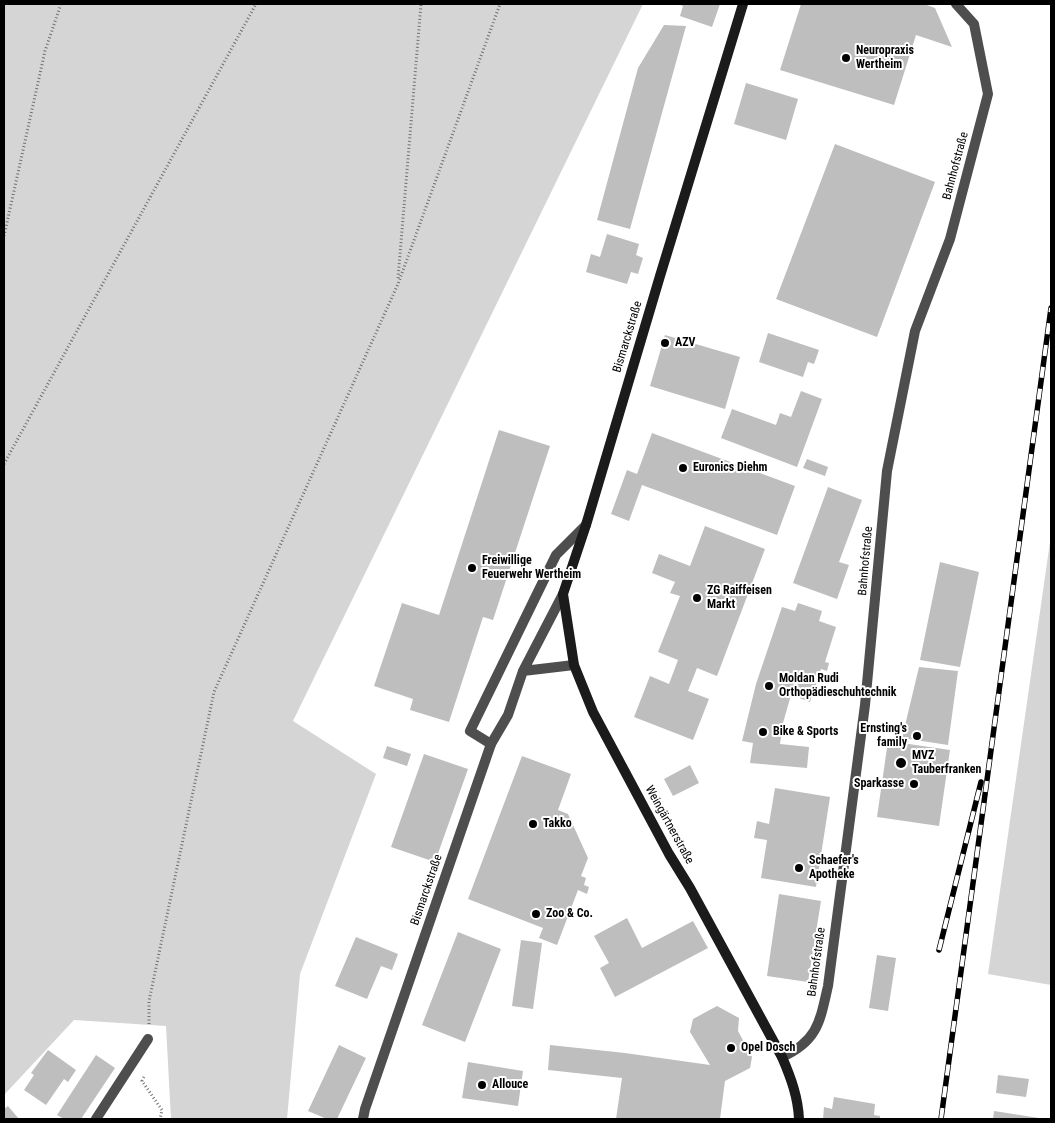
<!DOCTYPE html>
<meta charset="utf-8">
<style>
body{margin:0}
#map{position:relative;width:1055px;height:1123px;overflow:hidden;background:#fff;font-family:"Roboto Condensed",sans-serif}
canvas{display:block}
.frame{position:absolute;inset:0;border:5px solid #000;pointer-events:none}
</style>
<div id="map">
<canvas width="1055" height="1123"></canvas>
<div class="frame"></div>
</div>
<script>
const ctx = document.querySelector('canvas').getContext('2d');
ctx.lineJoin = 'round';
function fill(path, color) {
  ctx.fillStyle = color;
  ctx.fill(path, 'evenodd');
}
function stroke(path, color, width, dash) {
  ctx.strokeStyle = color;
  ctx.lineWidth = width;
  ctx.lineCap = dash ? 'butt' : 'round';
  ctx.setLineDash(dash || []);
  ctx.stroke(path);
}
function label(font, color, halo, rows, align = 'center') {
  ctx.font = font + ' "Roboto Condensed",sans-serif';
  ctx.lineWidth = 4;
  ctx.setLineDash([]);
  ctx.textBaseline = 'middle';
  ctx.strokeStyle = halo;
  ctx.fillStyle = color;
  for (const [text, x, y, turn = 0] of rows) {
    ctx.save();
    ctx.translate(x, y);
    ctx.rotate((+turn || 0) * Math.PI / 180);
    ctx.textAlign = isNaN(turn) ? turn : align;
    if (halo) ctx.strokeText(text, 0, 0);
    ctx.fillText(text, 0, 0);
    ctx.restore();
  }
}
fill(new Path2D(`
 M4 4H643L293 721 376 774 300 974 287 1119H171L166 1026 74 1020 4 1095Z
 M1051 535V985L988 974Z`), '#d5d5d5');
fill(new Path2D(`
 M678 4H720L712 27 680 16 683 6Z
 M801 4H924L935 8 952 47 916 35 894 105 780 70Z
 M664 25 686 26 630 229 597 220 638 68Z
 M746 83 798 99 786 140 734 124Z
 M835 144 935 182 877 337 776 299Z
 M607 234 639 244 636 255 643 258 638 274 631 272 627 284 586 272 591 254 600 257Z
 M768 333 819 350 814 364 808 362 803 377 759 362Z
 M665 335 740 357 725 409 650 386Z
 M801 391 822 399 797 467 721 438 732 409 776 425 780 413 791 417Z
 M499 430 550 446 493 620 483 617 449 722 410 710 413 699 374 686 402 603 439 615Z
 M652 433 795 486 777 535 642 485 629 521 611 514 627 470 637 474Z
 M807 459 828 467 825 476 803 468Z
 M828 487 862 500 839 562 849 565 837 599 793 583Z
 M705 526 765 549 717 676 697 668 688 691 709 699 693 740 634 717 650 676 669 684 678 660 658 652 680 596 670 593 675 582 652 573 659 554 690 566Z
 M940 562 979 572 960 667 920 660Z
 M798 603 822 611 819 621 836 627 825 662 829 663 827 671 821 669 810 702 791 695 783 723 780 744 809 747 807 768 750 763 753 743 742 741 756 684 782 607 795 611Z
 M919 667 958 671 948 745 902 738Z
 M888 741 950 750 939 826 877 817Z
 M387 746 411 754 407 766 383 758Z
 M424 754 468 769 435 862 391 847Z
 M522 756 571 774 558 810 568 814 588 858 581 876 586 878 584 885 589 887 587 894 578 890 557 945 539 938 543 928 468 899Z
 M690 765 699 783 673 796 664 779Z
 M775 788 830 797 816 887 761 878 767 840 754 838 757 821 769 824Z
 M779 894 821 901 808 982 767 976Z
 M627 918 642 948 693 921 708 948 615 997 600 968 609 963 594 936Z
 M458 932 501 949 465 1042 422 1025Z
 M356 937 398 954 392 970 381 966 367 999 335 986Z
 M521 940 542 943 533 1009 512 1006Z
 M877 955 896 958 888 1011 869 1008Z
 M717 1006 739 1018 738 1031 752 1057 750 1068 725 1081 720 1119H616L622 1078 548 1070 550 1045 625 1053 710 1065 690 1032 693 1019Z
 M339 1045 366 1058 337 1119H327L308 1111Z
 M48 1050 76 1070 68 1082 64 1079 46 1105 24 1090 34 1075 31 1073Z
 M96 1055 115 1068 81 1119H64L57 1115Z
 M468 1062 523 1071 518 1106 462 1098Z
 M998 1075 1029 1079 1026 1097 996 1093Z
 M834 1097 875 1104 874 1115 880 1116V1119H823L824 1107 832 1109Z
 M8 1106 19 1119H4V1109Z
 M994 1111 1039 1118 1038 1119H993Z`), '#bebebe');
stroke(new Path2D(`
 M4 236 45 51 61 4
 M398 278 421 4
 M4 464 256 4
 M149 1024V1001L214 692 398 284 500 4
 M144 1077 142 1081 162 1110 160 1119`), '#707070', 3, [1, 2.5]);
stroke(new Path2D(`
 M491 744 470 731 556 555 586 525`), '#4e4e4e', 10);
stroke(new Path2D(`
 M523 671 574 665
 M782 1057C818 1041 820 1021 828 986L865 705 887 471 915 331 950 239 988 94 974 24 956 4
 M96 1119 148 1039
 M363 1119 365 1109 491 744 508 715 523 671 563 594`), '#4e4e4e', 10);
stroke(new Path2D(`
 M743 4 660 276 586 525 563 594 574 665 593 712 669 854 690 888 782 1057C791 1078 798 1097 799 1119`), '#1b1b1b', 10);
const rail = new Path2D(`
 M939 950 981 782
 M941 1119 1051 308`);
stroke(rail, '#000', 5.5);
stroke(rail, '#fff', 4, [11]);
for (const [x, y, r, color] of [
 [846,58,5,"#000"],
 [665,343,5,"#000"],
 [683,468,5,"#000"],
 [472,568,5,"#000"],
 [697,598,5,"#000"],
 [769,686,5,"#000"],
 [763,732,5,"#000"],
 [917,736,5,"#000"],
 [901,763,6,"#000"],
 [914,784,5,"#000"],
 [533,824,5,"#000"],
 [799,868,5,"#000"],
 [536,914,5,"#000"],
 [731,1048,5,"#000"],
 [482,1085,5,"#000"]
]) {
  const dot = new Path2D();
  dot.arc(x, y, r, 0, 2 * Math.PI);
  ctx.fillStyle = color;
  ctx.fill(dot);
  stroke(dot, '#fff', 2);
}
label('bold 12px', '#000', '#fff', [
 ["Neuropraxis",856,51],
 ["Wertheim",856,65],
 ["AZV",675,343],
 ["Euronics Diehm",693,468],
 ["Freiwillige",482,561],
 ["Feuerwehr Wertheim",482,575],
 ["ZG Raiffeisen",707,591],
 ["Markt",707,605],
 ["Moldan Rudi",779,679],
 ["Orthopädieschuhtechnik",779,693],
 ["Ernsting's",907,729,"right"],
 ["family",907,743,"right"],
 ["Bike & Sports",773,732],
 ["MVZ",912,756],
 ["Tauberfranken",912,770],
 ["Sparkasse",904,784,"right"],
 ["Takko",543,824],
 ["Schaefer's",809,861],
 ["Apotheke",809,875],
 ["Zoo & Co.",546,914],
 ["Opel Dosch",741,1048],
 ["Allouce",492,1085]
], 'left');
label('12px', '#000', '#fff', [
 ["Bahnhofstraße",956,166,-75],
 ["Bismarckstraße",628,337,-73],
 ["Bahnhofstraße",866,561,-85],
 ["Weingärtnerstraße",669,825,61],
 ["Bismarckstraße",427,890,-71],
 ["Bahnhofstraße",817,962,-82]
]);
</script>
